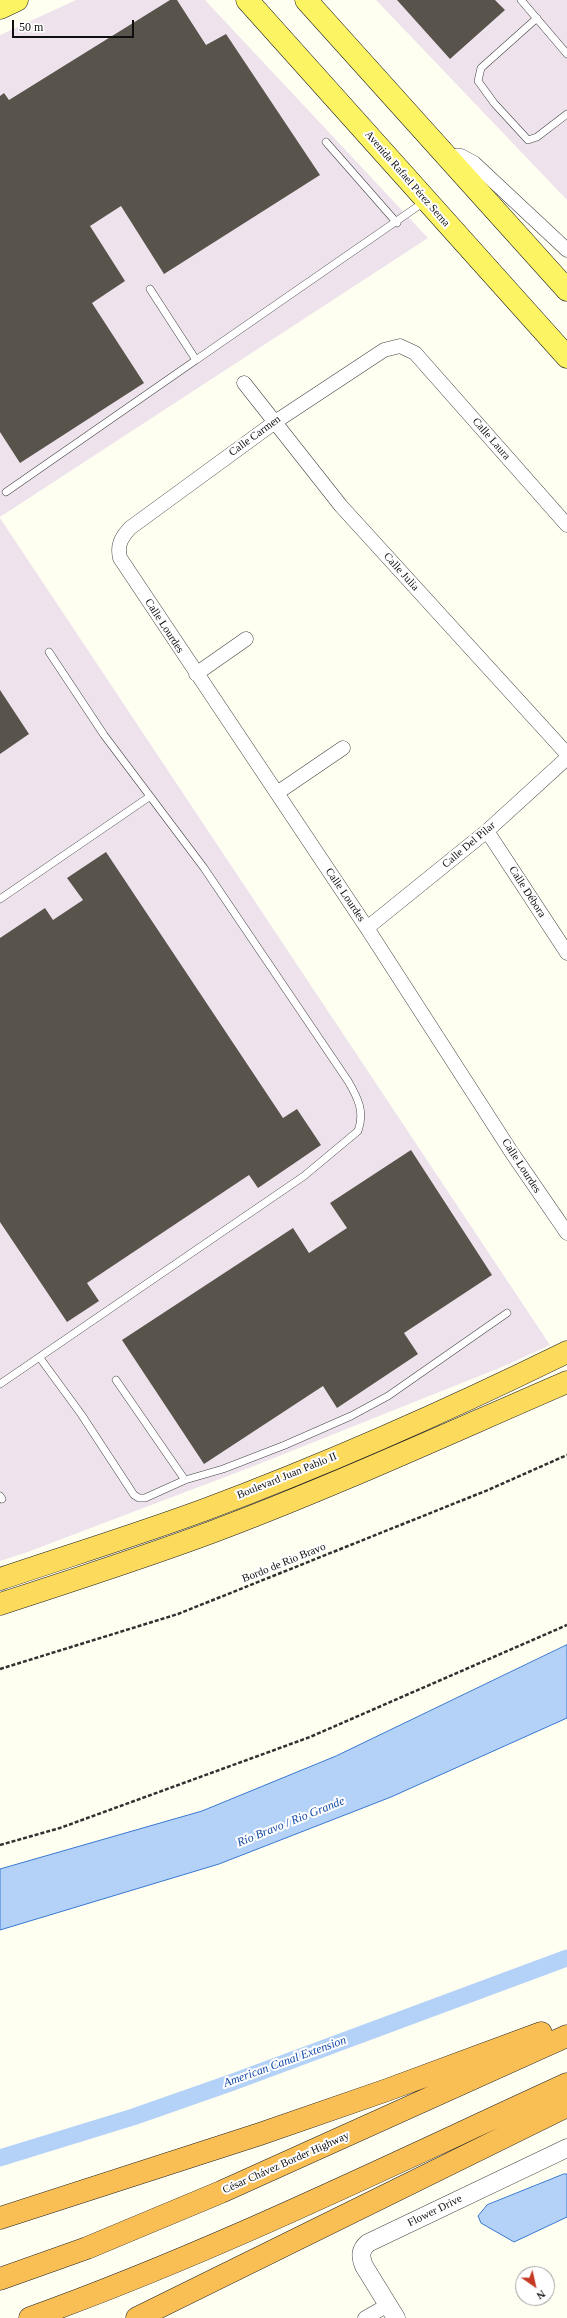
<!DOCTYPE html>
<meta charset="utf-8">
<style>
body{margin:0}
#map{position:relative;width:567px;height:2318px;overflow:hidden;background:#fffff1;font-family:Georgia,serif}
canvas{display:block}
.north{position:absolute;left:515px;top:2266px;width:40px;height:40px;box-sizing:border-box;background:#fff;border:1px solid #9f9f9f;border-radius:50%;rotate:146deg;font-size:11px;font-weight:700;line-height:16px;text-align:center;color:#0f0f0f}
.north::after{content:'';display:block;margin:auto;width:14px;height:18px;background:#c53821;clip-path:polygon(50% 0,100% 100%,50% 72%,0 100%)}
.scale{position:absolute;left:12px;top:20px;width:122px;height:18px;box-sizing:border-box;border:2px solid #0f0f0f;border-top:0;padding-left:5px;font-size:12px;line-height:14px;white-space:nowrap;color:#0f0f0f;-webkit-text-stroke:3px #fff;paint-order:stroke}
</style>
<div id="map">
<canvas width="567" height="2318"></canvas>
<div class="north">N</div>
<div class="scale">50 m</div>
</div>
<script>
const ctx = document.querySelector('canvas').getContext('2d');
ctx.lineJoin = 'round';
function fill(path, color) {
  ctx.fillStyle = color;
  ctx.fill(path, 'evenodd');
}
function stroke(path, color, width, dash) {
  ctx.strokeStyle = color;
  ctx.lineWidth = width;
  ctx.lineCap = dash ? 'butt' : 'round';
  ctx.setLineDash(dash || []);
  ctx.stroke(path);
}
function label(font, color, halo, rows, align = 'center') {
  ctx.font = font + ' Georgia,serif';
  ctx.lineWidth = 4;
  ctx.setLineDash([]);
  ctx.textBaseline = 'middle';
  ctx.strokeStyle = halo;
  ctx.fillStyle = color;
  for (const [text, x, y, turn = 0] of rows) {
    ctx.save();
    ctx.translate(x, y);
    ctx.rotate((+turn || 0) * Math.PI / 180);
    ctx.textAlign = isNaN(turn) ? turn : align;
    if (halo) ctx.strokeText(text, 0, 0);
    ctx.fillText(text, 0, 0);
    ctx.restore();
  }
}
fill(new Path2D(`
 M76 0H205L428 238 0 517V35Z
 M376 0H567V200Z
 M0 518 550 1345 502 1367 254 1466 25 1553 0 1561Z`), '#eee3ed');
const water = new Path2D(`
 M567 1645V1718L391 1797 219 1864 0 1930V1869L202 1811 336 1756Z
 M564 2174H567V2217L514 2242 481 2223 478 2216 487 2205Z`);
fill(water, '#b4d2f8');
stroke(water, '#3878d2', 1);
stroke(new Path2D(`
 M0 2158 133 2117 233 2082 567 1958`), '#b4d2f8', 17);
fill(new Path2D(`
 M170 0H177L206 45 226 34 320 175 164 274 121 206 90 226 125 281 92 303 144 383 20 463 0 432V96L4 93 9 100Z
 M397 0H495L505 10 450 59Z
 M0 690 29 734 0 754Z
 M106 852 283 1118 297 1109 321 1145 258 1188 249 1175 87 1283 99 1301 67 1322 0 1222V938L45 908 53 920 83 900 67 878Z
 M411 1150 492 1275 404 1333 418 1354 337 1408 323 1386 204 1464 122 1340 293 1228 309 1253 347 1228 330 1203Z`), '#58534b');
const service = new Path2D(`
 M521 0 567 54
 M537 18 481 68 478 81 494 103 528 140 537 137 567 114
 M326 142 397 223
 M150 289 196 360 424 202
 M6 492 196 360
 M0 899 149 797
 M40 1358 81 1414 134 1495 139 1498H145L185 1480 223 1469 285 1445 351 1416 388 1396 507 1313
 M116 1380 185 1480
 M0 1384 304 1176 358 1131C365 1112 358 1098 348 1081L204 868 104 735 49 652
 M0 1496 2 1499`);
const minor = new Path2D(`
 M448 156H461L474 163 567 250
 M244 383 341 506 567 754
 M567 525 415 353 400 346 384 350 275 422 130 528C121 538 117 545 120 558L367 928 512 1153 567 1233
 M196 674 246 639
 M277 793 343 748
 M487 831 567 953
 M367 928 487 831 567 758
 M365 2318 388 2305`);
const tertiary = new Path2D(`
 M396 2318 364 2266C360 2256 360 2250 368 2243L567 2148`);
const primary = new Path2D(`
 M247 0 567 357
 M306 0 567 290
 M0 8 17 0`);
const trunk = new Path2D(`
 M0 1579C68 1556 136 1535 204 1510 327 1464 449 1410 567 1352
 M0 1604C71 1581 142 1558 212 1532 332 1487 449 1433 567 1382`);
const motorway = new Path2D(`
 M0 2218 260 2134 387 2090 541 2033
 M0 2279 87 2248 221 2192 567 2036
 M30 2318C214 2252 390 2165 567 2084
 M137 2318 567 2106`);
stroke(service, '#424242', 8);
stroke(minor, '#424242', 15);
stroke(tertiary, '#424242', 19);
stroke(primary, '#202020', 23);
stroke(trunk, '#202020', 23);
stroke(motorway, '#202020', 23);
stroke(new Path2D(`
 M0 1669 178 1614 488 1490 567 1455
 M0 1845 60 1828 310 1737 567 1625`), '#313131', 2.5, [4, 2]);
stroke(service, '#fff', 7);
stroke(minor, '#fff', 14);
stroke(tertiary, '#fff', 18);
stroke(primary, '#fdf463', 22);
stroke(trunk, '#fbda5c', 22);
stroke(motorway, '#f9bf55', 22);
label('11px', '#0f0f0f', '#fff', [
 ["Avenida Rafael Pérez Serna",407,179,49],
 ["Calle Carmen",255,436,-36],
 ["Calle Laura",491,439,49],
 ["Calle Julia",401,572,48],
 ["Calle Lourdes",164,626,57],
 ["Calle Del Pilar",469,845,-40],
 ["Calle Débora",527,892,57],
 ["Calle Lourdes",345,895,56],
 ["Calle Lourdes",521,1166,57],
 ["Boulevard Juan Pablo II",287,1476,-22],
 ["Bordo de Rio Bravo",284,1563,-22],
 ["César Chávez Border Highway",286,2163,-24],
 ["Flower Drive",435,2211,-26]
]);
label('italic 12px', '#134aa7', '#fff', [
 ["Río Bravo / Rio Grande",291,1822,-22],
 ["American Canal Extension",285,2062,-20]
]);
</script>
